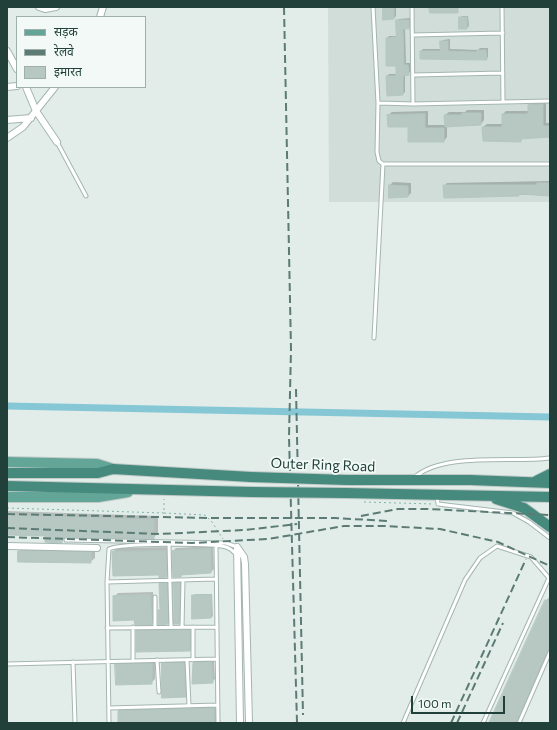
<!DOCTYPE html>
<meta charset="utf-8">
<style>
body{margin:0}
#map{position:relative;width:557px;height:730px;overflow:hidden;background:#e2ede9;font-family:Commissioner,"Noto Sans Devanagari",sans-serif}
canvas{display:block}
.frame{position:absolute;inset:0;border:8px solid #204039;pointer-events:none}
.legend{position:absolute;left:16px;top:16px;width:130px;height:72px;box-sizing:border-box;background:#f3f9f6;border:1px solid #9fafaa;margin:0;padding:5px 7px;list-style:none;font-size:12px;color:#204039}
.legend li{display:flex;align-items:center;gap:8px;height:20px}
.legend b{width:20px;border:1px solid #9fafaa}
.scale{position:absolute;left:411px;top:696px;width:94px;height:18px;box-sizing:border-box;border:2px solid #204039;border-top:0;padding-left:5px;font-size:12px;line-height:14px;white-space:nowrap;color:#204039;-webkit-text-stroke:3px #f3f9f6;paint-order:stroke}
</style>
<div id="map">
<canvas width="557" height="730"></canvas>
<div class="frame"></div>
<ul class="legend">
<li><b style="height:5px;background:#63a698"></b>सड़क</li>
<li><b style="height:5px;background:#5b7b74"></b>रेलवे</li>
<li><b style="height:11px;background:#b7c8c2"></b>इमारत</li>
</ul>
<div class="scale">100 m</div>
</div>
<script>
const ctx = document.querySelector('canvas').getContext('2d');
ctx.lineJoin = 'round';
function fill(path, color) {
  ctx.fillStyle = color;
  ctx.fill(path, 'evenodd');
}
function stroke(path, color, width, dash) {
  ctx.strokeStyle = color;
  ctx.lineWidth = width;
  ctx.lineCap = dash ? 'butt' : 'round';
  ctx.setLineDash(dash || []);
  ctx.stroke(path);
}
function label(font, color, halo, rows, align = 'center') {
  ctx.font = font + ' Commissioner,sans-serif';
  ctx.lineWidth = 3.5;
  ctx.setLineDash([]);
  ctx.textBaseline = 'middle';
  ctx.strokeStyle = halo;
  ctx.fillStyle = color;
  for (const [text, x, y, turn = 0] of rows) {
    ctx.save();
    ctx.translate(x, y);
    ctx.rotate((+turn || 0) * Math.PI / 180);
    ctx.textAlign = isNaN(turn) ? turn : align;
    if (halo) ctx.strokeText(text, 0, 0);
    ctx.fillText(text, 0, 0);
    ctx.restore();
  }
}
fill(new Path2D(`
 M328 7H550V202H329Z`), '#d0ddd8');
fill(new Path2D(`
 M384 7H396V16L394 18Z
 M462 16H468L469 26 467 28 460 18Z
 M411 18V26L405 28 406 63H410V72L405 75V92L403 94 388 95 387 76 389 74H397V65L387 38 389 36H397V21L399 19Z
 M450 39V49L478 50 480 48H488V57L486 59 421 51 423 49H441V42L443 40Z
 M532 102H546V123H550V138L549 136 523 138 521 140 483 127 487 124H503V114L506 111H529V105Z
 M467 110H484V120L481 124 447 126V137L444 141 388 115 392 112 428 111V125H446L445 115 449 112H465Z
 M550 181V194L445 197 444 186 447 183Z
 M393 182 411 183V193L408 196 390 185Z
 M7 511 158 516V533L153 538 66 536 62 542 46 536 7 534Z
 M213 546 214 569 211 572 183 574 181 576 173 551 176 548Z
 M24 547 95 548V558L90 562 19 551Z
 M170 547V572L166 576 113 552 117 548Z
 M177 580H183L182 620 179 623 174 584Z
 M163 581H170L171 620 168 623 159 611 161 609 160 584Z
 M153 592 155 620 152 624 135 619 114 597 118 593Z
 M195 594H212L213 616 211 618 193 596Z
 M550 597V649L517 723H491L546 600Z
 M141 627H194V646L190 650 137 631Z
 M167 660H187L188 693 185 696 164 664Z
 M214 660 215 679 212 682 194 663 197 661Z
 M155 661V679L151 683 116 665 119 662Z
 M217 706V723H119V711L122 708Z`), '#0003');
stroke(new Path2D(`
 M7 406 550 417`), '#86c7d6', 7);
const building = new Path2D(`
 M383 7H394V19L383 20Z
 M429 7H458V13H430Z
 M459 17H467V29H459Z
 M396 20H409V29H403L404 65H408L409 75 403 76V95L387 96 386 76H396V66H386V38L396 37Z
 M440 41H448V51L477 52V50H486L487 60 420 59V51H440Z
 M543 104V126H550V137L521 139V142L483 141 482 127H502V114H528V105Z
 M462 113H481V125L445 127 444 115H462Z
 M425 114V128H444V142H408V127H388L387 115Z
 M537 183H550V196L519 194V196L444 198 443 185H537Z
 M389 185 408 186V197L389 198Z
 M7 515 154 520V539L62 537V543L45 542V536L7 535Z
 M210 549 211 573 181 575V577H173L172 551Z
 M18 551 91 552V563L18 562Z
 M166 551 167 577 159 578V575L113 576 112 552Z
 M167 583 168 624 158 625V610H160L159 584Z
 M173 583H180L179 624H174Z
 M150 595 152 625H135L134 620 113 621V596Z
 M192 595H211V618L192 619Z
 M545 600 550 602V649L547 651 516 723H489Z
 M190 630V651L136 652V631Z
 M211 662 213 683 192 684 193 663Z
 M162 663H184L186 697 162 698Z
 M115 664H152V684L116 685Z
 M214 708V723H118V711Z`);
fill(building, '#b7c8c2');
stroke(building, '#b4c7c0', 1);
const service = new Path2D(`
 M373 7 378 103 377 152 379 161 383 164H550
 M412 7 413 104
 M502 7 503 102
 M413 35 503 33
 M414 75 503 73
 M378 103 413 104 550 101
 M57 142 86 196
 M374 338 383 164
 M415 477C444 452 512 463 550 458
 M437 496 438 504 513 513 529 522 550 538
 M66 540 226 543 237 547
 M169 545 171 627
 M216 545 218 723
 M107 582 216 579
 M155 597V627
 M133 627V661
 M182 627 183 580
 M193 627V660
 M107 628 217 627
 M157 660 159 692
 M187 660 189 706
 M73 662 75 723
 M7 664 217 659
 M109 708 218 705
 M109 723 107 582 109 549C120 543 212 543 226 547 230 548 233 551 236 554
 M403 723 465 580 480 558 497 546 531 557 549 578 483 723
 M519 723 550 652`);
const minor = new Path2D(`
 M39 7 45 9 56 7
 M100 17 103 7
 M7 51 17 69
 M7 87 17 86
 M26 87 36 111 57 142
 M7 120 31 118
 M7 138 23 127 55 87
 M7 546 97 548
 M237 547 244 557 245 564 249 723
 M237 547 240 723`);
const primary = new Path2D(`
 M7 462 97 464 113 469
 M7 497H98L128 492`);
const trunk = new Path2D(`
 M7 473H98L113 469 251 477
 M347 480H470L550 483
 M536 481 550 474
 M7 486 252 492
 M346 493 550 497
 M496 499 524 508 550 527`);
stroke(service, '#a4b6b1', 5);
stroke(minor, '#a4b6b1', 8);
stroke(primary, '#c1cac8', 12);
stroke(trunk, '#c1cac8', 12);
stroke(new Path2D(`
 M364 502 433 504
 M7 508 164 513V499
 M164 513 205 515 212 522 223 539`), '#80b3a5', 1, [2, 3]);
stroke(service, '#fff', 3);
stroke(minor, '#fff', 6);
stroke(primary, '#63a698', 10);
stroke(trunk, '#468a7e', 10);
stroke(new Path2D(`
 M284 7 291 349 289 437 297 723
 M296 389 303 715
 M7 514 207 518H335L387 521
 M361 516 398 509H428L550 515
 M7 528 159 534 245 530 297 524
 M7 537 192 543 268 539 344 526H384L440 529 498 542 550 566
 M451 723 526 559
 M457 723 503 623`), '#5b7b74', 2, [8, 4]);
const trunkBridge = new Path2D(`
 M251 477 347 480
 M252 492 346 493`);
stroke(trunkBridge, '#c1cac8', 12, []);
stroke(trunkBridge, '#468a7e', 10);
label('14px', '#204039', '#f3f9f6', [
 ["Outer Ring Road",323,465,2]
]);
</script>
